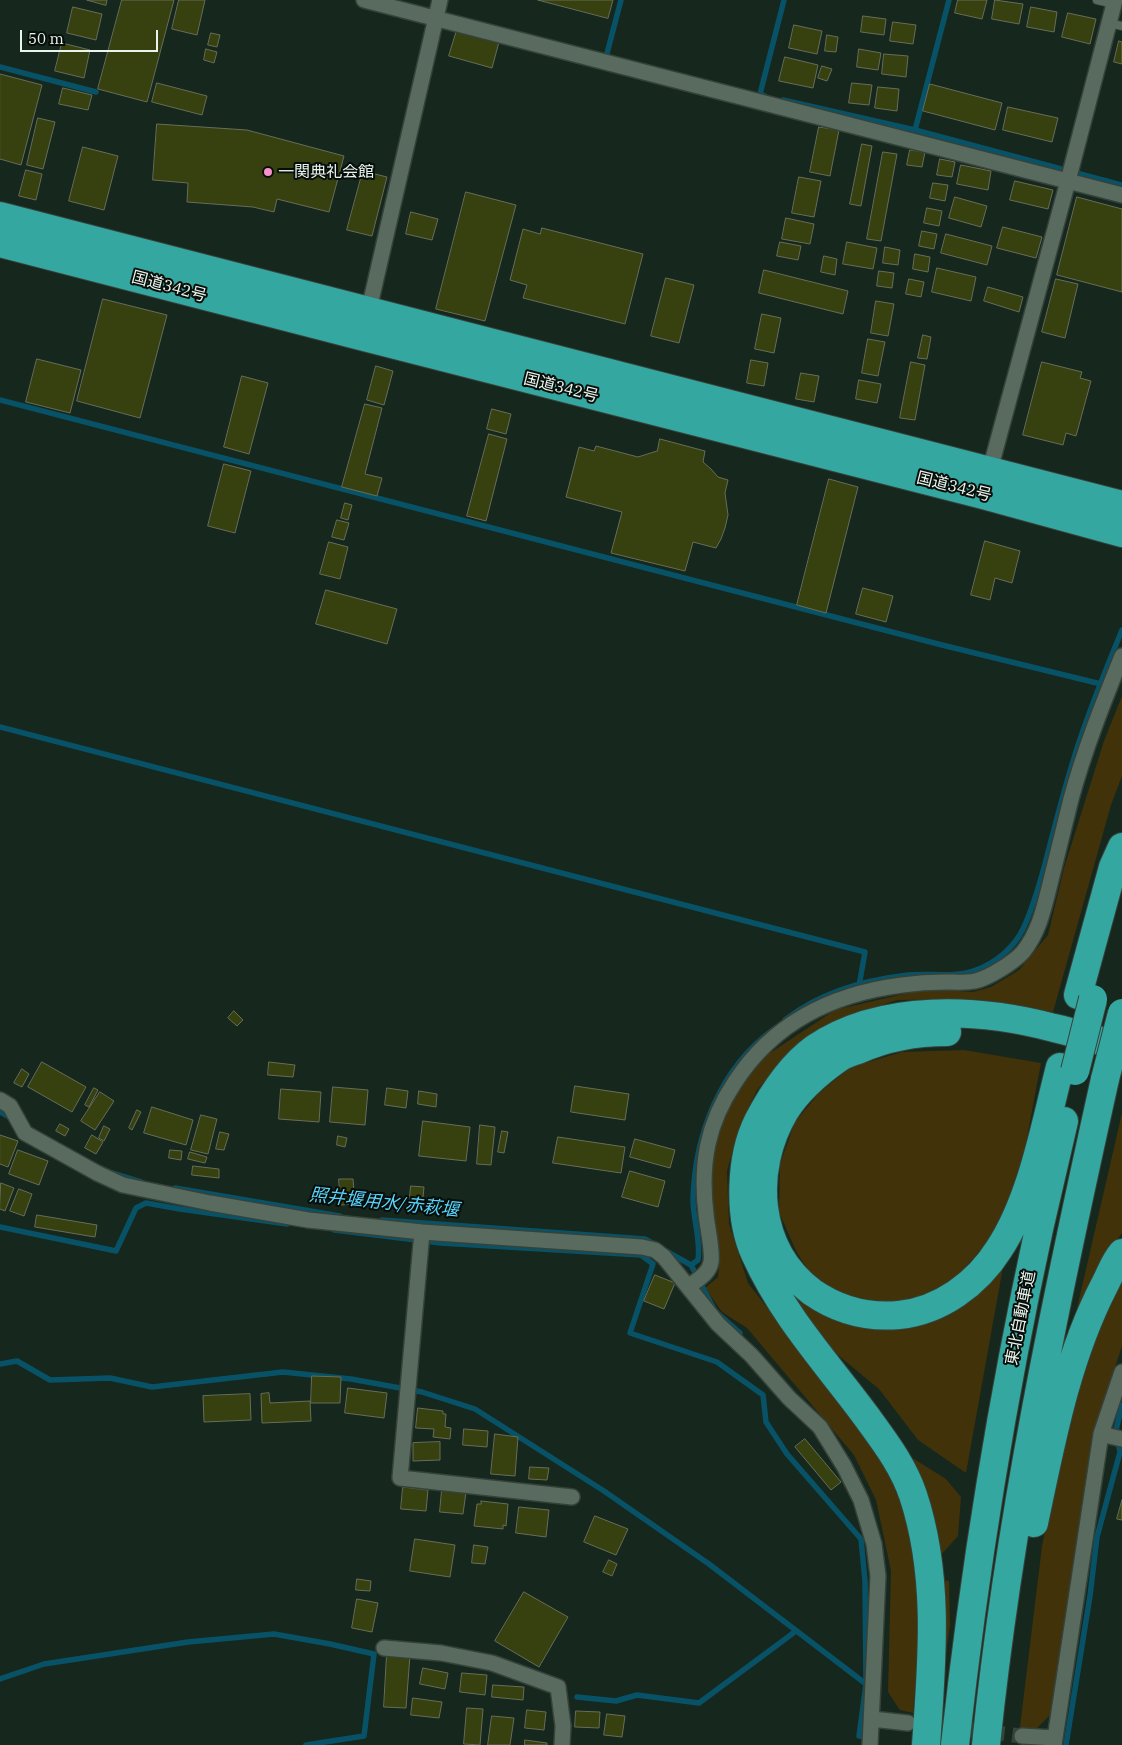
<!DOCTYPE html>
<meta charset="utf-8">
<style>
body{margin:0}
#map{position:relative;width:1122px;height:1745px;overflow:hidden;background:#16271d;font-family:"IBM Plex Serif",serif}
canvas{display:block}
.scale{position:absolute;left:20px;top:30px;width:138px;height:22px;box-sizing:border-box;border:2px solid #e9f4ed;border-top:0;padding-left:6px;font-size:15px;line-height:18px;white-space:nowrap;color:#e9f4ed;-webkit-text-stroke:4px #070e0a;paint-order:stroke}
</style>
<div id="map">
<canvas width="1122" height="1745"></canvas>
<div class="scale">50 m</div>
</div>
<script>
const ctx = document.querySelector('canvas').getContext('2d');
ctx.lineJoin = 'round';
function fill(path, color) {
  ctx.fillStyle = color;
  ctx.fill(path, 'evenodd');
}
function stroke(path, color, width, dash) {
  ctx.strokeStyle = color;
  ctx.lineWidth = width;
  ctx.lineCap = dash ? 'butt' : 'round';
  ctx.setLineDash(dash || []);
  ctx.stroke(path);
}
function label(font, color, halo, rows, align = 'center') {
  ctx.font = font + ' "IBM Plex Serif","Noto Sans JP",serif';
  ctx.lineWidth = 4;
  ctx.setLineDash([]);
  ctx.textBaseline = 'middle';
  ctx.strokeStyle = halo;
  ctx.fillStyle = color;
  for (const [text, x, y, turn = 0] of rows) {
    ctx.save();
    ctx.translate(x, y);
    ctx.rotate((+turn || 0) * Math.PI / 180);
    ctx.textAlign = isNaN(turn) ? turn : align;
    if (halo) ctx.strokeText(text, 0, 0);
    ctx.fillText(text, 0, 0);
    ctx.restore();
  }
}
fill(new Path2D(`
 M1122 696V776L1111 805 1053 1012 974 999 897 1000 836 1020 791 1050 757 1090 740 1125 727 1171 729 1224 748 1283 876 1448 897 1487 912 1527 918 1571 920 1623 913 1713 900 1710 888 1692 891 1571 876 1500 854 1455 747 1328 722 1312 705 1288 718 1277 720 1254 711 1208 710 1159 732 1096 767 1055 835 1010 925 989 973 992 991 987 1019 970 1048 935 1064 868 1104 741Z
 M964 1050 1041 1063 1025 1148 1008 1202 987 1243 960 1273 935 1291 907 1301 876 1303 838 1292 811 1275 796 1251 779 1212 780 1164 795 1122 819 1093 851 1067 902 1052Z
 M1122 1113V1233L1096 1270 1072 1330Z
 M1003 1267 966 1473 918 1440 879 1389 821 1341 779 1288 787 1285 810 1308 854 1327H904Z
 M1122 1281V1346L1092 1436 1050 1715 1035 1730 1020 1727 1042 1546 1066 1429 1083 1364 1103 1316Z
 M914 1459 946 1479 961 1497 958 1536 940 1556 910 1460Z
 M941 1580 949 1581 950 1625 941 1686Z`), '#413209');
stroke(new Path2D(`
 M605 61 621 0
 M0 67 96 92
 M765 96 760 94 784 0
 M783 100 915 130 1122 185
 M915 130 949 0
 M0 400 942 645 1101 684
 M0 727 865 952 859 986
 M785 1020C819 993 865 980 908 975 929 973 956 978 976 970 995 963 1014 948 1023 929 1033 908 1039 886 1045 864 1054 829 1063 793 1074 758 1087 715 1105 672 1122 630
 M0 1112 13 1119
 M112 1173 141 1182
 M175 1188 340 1216
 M382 1220 645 1239 656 1245
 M0 1227 116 1251 136 1208 146 1203 180 1209 287 1224
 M334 1230 441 1243 641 1255 653 1264 630 1333 717 1362 763 1395 766 1422 787 1454 861 1539 865 1581 866 1684 859 1736 867 1737
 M666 1251 691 1265 715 1311 740 1333
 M691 1265 698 1260C701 1239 693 1220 693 1199 695 1134 720 1068 774 1029
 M0 1364 17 1361 50 1380 110 1378 152 1387 283 1372 351 1379 422 1392 475 1409 604 1491 709 1564 866 1684
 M0 1679 44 1664 188 1642 274 1634 330 1644 374 1654 364 1736 306 1745
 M577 1697 616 1701 637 1695 699 1703 796 1631
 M1066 1745 1090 1596 1097 1537 1120 1452 1116 1430 1122 1405`), '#085267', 5.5);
const building = new Path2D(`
 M87 0H107L106 5Z
 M122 0H174L147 102 98 89Z
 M179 0H205L197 35 172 29Z
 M538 0H613L608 18Z
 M958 0H987L982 19 955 13Z
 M995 0 1023 4 1019 24 992 19Z
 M73 7 102 14 96 40 67 33Z
 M1031 7 1057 12 1054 32 1027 27Z
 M1068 13 1096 19 1090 44 1062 37Z
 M863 16 886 19 884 35 861 32Z
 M893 22 916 25 913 44 890 41Z
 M794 25 822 31 817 54 789 48Z
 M457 30 499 42 492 68 449 56Z
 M211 33 220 35 217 47 208 45Z
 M827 35 838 37 836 52 825 51Z
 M1119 41 1122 42V64L1114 62Z
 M62 43 90 50 84 78 55 71Z
 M206 49 217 52 214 63 204 60Z
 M859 49 881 53 878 70 857 67Z
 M884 54 908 56 906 77 882 74Z
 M785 57 818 65 813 88 779 81Z
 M822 66 832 69 827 81 818 78Z
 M0 74 42 85 21 165 0 159Z
 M157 83 207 96 202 115 152 102Z
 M852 83 872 85 869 105 849 103Z
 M930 84 1002 103 995 130 923 111Z
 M878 87 899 89 897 111 875 108Z
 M63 88 92 95 88 110 59 104Z
 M1008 107 1058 118 1052 142 1003 130Z
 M38 118 55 122 43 169 27 165Z
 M157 124 247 130 344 156 329 212 277 199 274 212 253 207 187 202 188 183 153 180Z
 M819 127 839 130 830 176 810 172Z
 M862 144 872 146 861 206 850 204Z
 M83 147 118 156 104 210 69 201Z
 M910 150 925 152 922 167 907 165Z
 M883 152 897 154 881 241 867 239Z
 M940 159 955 162 952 177 937 175Z
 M961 165 991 171 988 190 957 184Z
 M26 170 42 174 36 200 19 196Z
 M363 171 387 177 372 236 347 230Z
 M799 177 821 181 814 217 792 213Z
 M1015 181 1053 190 1048 209 1010 200Z
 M933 183 948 185 945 201 930 198Z
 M466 192 516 205 485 321 436 309Z
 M955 197 987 206 981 227 949 218Z
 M1077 197 1122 209V292L1057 275Z
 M927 208 942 211 939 226 924 223Z
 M411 212 438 219 432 240 406 234Z
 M786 218 814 224 810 244 782 239Z
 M1003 227 1042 237 1036 258 997 248Z
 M542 228 643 254 625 324 523 298 527 285 510 280 523 229 540 234Z
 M922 231 937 234 934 249 919 246Z
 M946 234 992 246 987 265 941 253Z
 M780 242 801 246 798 260 777 256Z
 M847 242 877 248 873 269 843 264Z
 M885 247 900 250 898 265 883 263Z
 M915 254 930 257 928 272 913 269Z
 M824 256 837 259 835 275 821 272Z
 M937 268 976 277 971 301 932 292Z
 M764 270 848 291 843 314 759 293Z
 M879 271 894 273 892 288 877 286Z
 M666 278 694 285 679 343 651 336Z
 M909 279 924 282 921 297 906 294Z
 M1056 279 1078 284 1065 338 1042 332Z
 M988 287 1023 297 1019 312 984 301Z
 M103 299 167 315 140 418 77 401Z
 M876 301 894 304 888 336 871 333Z
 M762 314 781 318 774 353 755 349Z
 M923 335 931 337 927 359 918 358Z
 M868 339 885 342 878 376 862 373Z
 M37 359 81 370 70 413 26 402Z
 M751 360 768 363 764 386 747 383Z
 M911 362 925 365 915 420 900 418Z
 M1042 362 1082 372 1080 378 1091 381 1076 436 1066 433 1063 445 1023 435Z
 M376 366 393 371 384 405 367 400Z
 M801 373 819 376 814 402 796 399Z
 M242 376 268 383 249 454 224 447Z
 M859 380 881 384 877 403 856 399Z
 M365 404 382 408 365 474 382 478 377 496 342 487Z
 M492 409 511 414 506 434 487 429Z
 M489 434 507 439 486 521 467 516Z
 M660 439 705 451 703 462 711 469 718 477 728 480 725 493 728 515 725 528 721 539 716 548 693 542 685 571 611 553 622 512 566 497 579 447 594 451 596 446 638 457 657 451Z
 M224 464 251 471 235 533 208 526Z
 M829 479 858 487 826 613 797 605Z
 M345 503 352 505 348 520 341 518Z
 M337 520 349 523 344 540 332 537Z
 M985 541 1020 551 1012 583 995 578 990 600 971 595Z
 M329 542 348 547 340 579 320 574Z
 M863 588 893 596 886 622 856 614Z
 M326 590 397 609 387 644 316 624Z
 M234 1011 243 1020 237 1026 228 1018Z
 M42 1062 86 1087 72 1112 28 1087Z
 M269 1062 295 1065 293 1077 268 1075Z
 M22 1069 29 1074 22 1087 14 1083Z
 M575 1086 629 1094 625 1120 571 1112Z
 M333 1087 368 1090 365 1125 330 1122Z
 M94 1088 98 1090 89 1107 85 1105Z
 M387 1088 408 1091 406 1108 385 1105Z
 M281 1089 321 1092 319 1122 279 1119Z
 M419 1091 437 1094 436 1107 418 1104Z
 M100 1092 114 1101 95 1130 81 1121Z
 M152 1107 193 1120 186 1145 144 1133Z
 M137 1110 141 1112 132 1130 129 1128Z
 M201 1115 217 1119 208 1154 191 1150Z
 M423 1121 470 1127 466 1161 419 1156Z
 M60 1124 69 1129 65 1136 56 1131Z
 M480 1125 495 1127 491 1165 477 1164Z
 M104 1126 110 1129 104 1141 99 1138Z
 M502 1131 508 1132 504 1153 498 1152Z
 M220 1132 229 1134 224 1150 216 1149Z
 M0 1135 18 1141 8 1167 0 1164Z
 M92 1135 103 1142 96 1154 85 1148Z
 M338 1136 347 1138 345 1147 337 1145Z
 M558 1137 625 1147 621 1173 553 1163Z
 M635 1139 675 1150 670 1168 630 1157Z
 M18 1150 48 1161 39 1185 9 1174Z
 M170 1150 182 1151 181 1160 169 1158Z
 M190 1152 207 1157 205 1163 188 1159Z
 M193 1166 219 1169V1178L192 1175Z
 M630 1171 665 1181 658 1207 622 1197Z
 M339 1179H353L355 1204 341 1205Z
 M1 1183 14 1188 5 1211 0 1209Z
 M411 1186 424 1187 422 1208 409 1207Z
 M19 1189 32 1194 24 1216 10 1211Z
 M37 1215 97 1225 95 1237 35 1227Z
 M655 1275 675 1283 664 1309 644 1301Z
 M312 1376 341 1377 340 1403H311Z
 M348 1388 387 1393 384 1418 345 1413Z
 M269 1393 270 1403 310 1401 311 1421 262 1423 261 1394Z
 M250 1394 251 1420 204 1422 203 1396Z
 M418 1408 443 1411V1414H446L445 1427 451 1428 450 1439 433 1437 434 1429 416 1428Z
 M464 1429 488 1431 487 1447 463 1445Z
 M495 1434 518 1437 515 1476 491 1474Z
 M805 1439 841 1482 831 1490 795 1447Z
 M440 1442V1460L413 1461V1443Z
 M530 1467 549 1468 547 1480 529 1479Z
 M403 1487 428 1490 426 1511 401 1509Z
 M442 1490 466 1492 463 1514 440 1512Z
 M1122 1500V1520L1117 1519Z
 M481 1501 508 1504 506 1526 503 1525V1529L474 1526 477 1504H481Z
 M519 1507 549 1510 546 1537 516 1533Z
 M595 1516 628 1529 616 1555 584 1542Z
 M415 1539 455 1545 450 1577 410 1571Z
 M474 1545 488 1547 485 1564 472 1563Z
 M609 1560 617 1564 612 1576 603 1572Z
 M357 1579 371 1581 370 1591 356 1590Z
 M524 1592 568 1617 539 1667 495 1641Z
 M357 1599 378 1603 372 1632 352 1628Z
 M387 1654 410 1655 406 1708 384 1707Z
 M423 1668 448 1673 445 1689 420 1684Z
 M462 1673 487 1675 485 1695 460 1692Z
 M493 1685 524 1687 523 1700 492 1697Z
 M413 1698 442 1702 439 1718 411 1715Z
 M467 1708 483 1709 480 1745 464 1744Z
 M527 1710 546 1712 544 1730 525 1728Z
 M576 1711 600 1712 599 1728 575 1727Z
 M607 1714 625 1716 622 1737 604 1735Z
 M492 1716 514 1718 510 1745H488Z
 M525 1740 547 1743V1745H525Z`);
fill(building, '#36410f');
stroke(building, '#676d59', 1);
stroke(new Path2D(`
 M921 1724 1022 1736`), '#36463c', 15, [15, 8]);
const lane = new Path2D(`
 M1097 0 1114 4
 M1109 23 1122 26`);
const street = new Path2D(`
 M364 0 1122 195
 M367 318 440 0
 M988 477 1068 181 1115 0
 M0 1100 10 1106 25 1133 97 1173 123 1185 210 1203 308 1220 422 1232 642 1247 655 1250 664 1257 718 1324 752 1356 789 1398 820 1427 844 1466 861 1500 874 1544 878 1576 870 1745
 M422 1232 400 1478 572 1497
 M688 1287C697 1280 709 1274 711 1262 713 1251 707 1226 706 1214 700 1164 707 1124 735 1082 774 1022 832 994 902 985 916 983 931 982 945 982 954 982 966 983 975 981 989 978 1014 962 1023 952 1039 932 1044 908 1050 884 1057 856 1064 827 1071 799 1084 751 1103 703 1122 656
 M1101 1434 1122 1439
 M384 1648 441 1653 492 1663 558 1687 563 1726 562 1745
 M872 1719 908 1723
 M1022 1736 1055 1738
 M1054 1745 1101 1434 1122 1372`);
const highway = new Path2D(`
 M0 216 1122 505
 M0 243 364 337 983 495 1122 533
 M1078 995 1113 867 1122 847
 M947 1032C915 1032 887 1037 858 1050 852 1052 845 1054 839 1058 819 1072 798 1090 785 1111 750 1170 755 1249 812 1292 838 1310 867 1318 899 1315 940 1311 977 1284 999 1249 1032 1199 1045 1125 1060 1067
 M1034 1523C1051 1443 1066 1360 1104 1286 1110 1275 1114 1262 1122 1253
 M926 1745C932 1662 940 1576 913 1495 903 1465 884 1441 866 1416 826 1362 783 1316 755 1254 738 1217 740 1157 758 1121 772 1094 790 1066 815 1048 882 1003 979 1008 1054 1028 1077 1033 1099 1041 1122 1047
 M955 1745C974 1572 1002 1399 1039 1229 1047 1193 1056 1157 1064 1121
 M986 1745C1009 1520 1056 1299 1105 1079`);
stroke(lane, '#35423a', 10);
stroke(street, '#35423a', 18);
stroke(highway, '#35423a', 30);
stroke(lane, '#586b5e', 8);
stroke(street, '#586b5e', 15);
stroke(highway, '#35a7a1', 28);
const highwayBridge = new Path2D(`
 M1075 1071 1093 999
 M1105 1079 1122 1013`);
stroke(highwayBridge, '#35423a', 30, []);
stroke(highwayBridge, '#35a7a1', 28);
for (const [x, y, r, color] of [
 [268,172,5,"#f890cb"]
]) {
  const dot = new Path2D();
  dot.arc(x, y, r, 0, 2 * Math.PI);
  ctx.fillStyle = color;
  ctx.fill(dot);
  stroke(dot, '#070e0a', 2);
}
label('16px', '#e9f4ed', '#070e0a', [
 ["一関典礼会館",278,172]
], 'left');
label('16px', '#e9f4ed', '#070e0a', [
 ["国道342号",169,287,15],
 ["国道342号",561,388,14],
 ["国道342号",954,487,14],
 ["東北自動車道",1021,1318,-79]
]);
label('italic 18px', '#5ad4fd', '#070e0a', [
 ["照井堰用水/赤萩堰",384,1203,6]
]);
</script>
